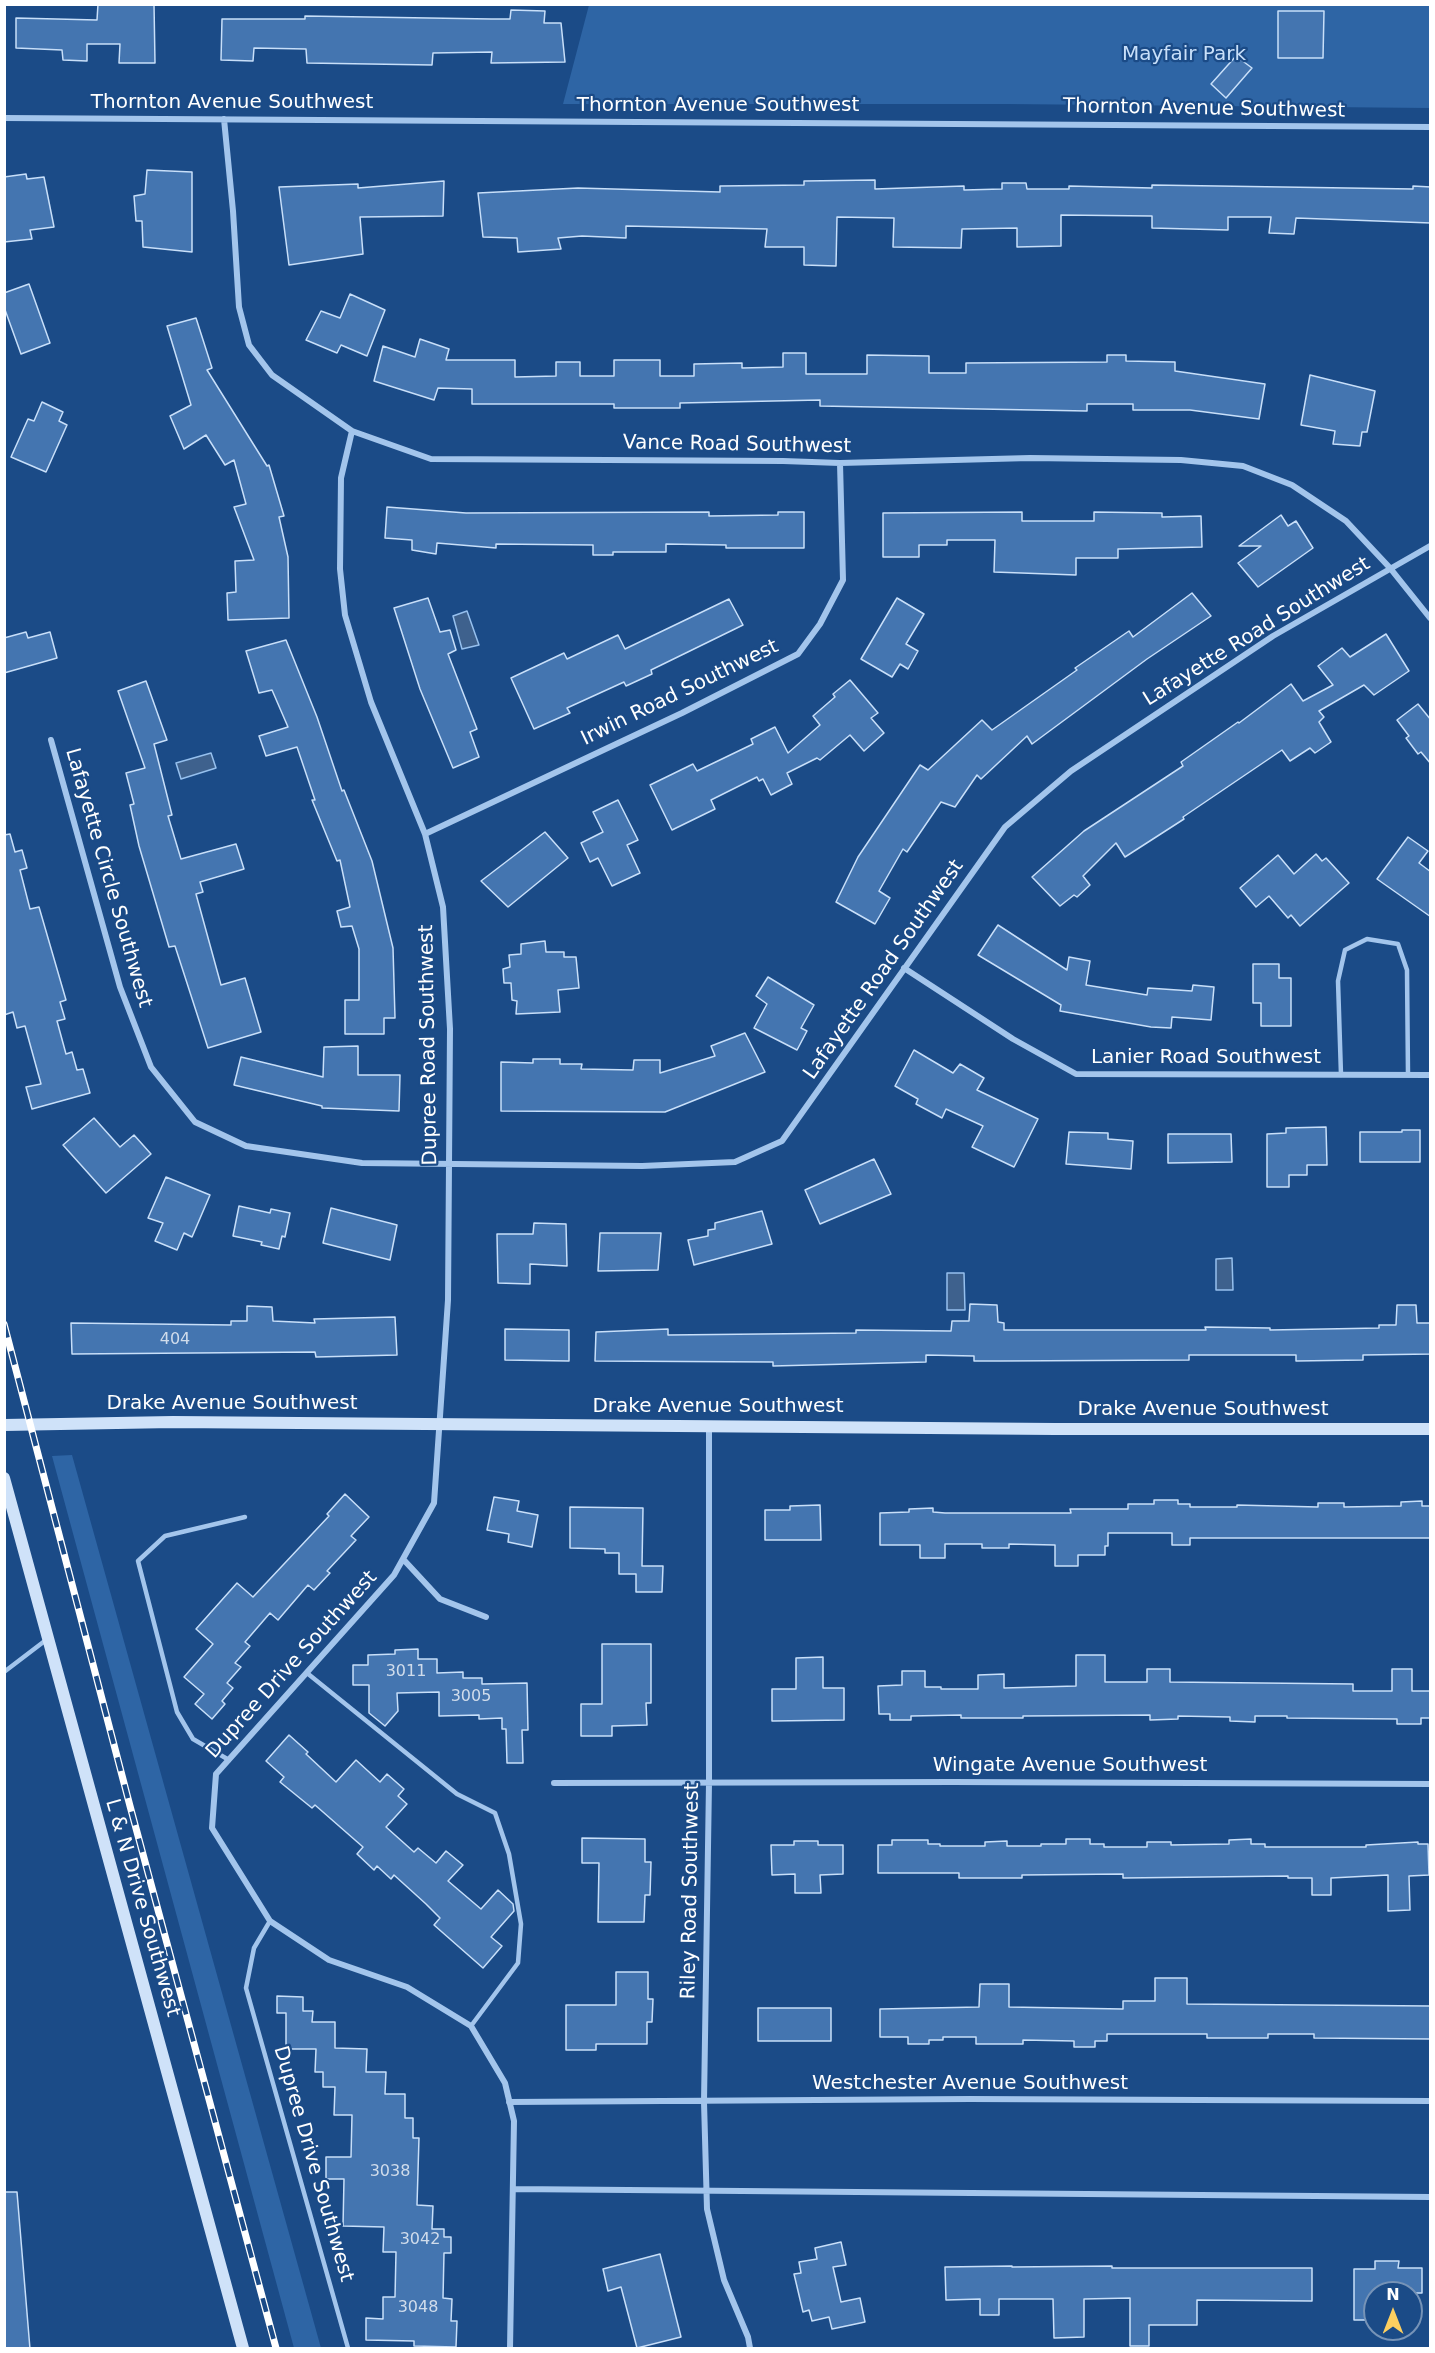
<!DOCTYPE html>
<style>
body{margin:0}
#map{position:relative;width:1435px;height:2353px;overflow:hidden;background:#1b4b87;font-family:"DejaVu Sans",sans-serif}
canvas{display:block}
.frame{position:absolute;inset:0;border:6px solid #fff;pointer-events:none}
.north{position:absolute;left:1363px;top:2281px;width:60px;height:60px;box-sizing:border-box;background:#1b4b87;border:2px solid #7693b7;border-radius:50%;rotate:0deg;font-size:16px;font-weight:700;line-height:24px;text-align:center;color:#fff}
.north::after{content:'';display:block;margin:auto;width:21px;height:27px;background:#fdcf60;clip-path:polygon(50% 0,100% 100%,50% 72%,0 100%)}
</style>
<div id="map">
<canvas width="1435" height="2353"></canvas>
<div class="frame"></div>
<div class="north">N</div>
</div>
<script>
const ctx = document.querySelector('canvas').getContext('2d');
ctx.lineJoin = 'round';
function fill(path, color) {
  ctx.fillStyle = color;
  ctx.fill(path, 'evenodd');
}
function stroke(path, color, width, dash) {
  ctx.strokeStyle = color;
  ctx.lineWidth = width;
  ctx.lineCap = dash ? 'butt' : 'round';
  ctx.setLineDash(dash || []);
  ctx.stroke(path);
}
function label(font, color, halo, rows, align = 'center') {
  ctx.font = font + ' "DejaVu Sans",sans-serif';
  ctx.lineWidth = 4.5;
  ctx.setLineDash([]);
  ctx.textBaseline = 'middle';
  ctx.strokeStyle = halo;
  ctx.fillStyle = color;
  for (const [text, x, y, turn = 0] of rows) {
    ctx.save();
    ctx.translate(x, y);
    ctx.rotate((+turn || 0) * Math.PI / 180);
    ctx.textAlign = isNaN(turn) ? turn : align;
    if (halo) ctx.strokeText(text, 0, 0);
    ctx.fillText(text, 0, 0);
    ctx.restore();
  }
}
fill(new Path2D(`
 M713 4 719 6 723 4 1430 5V108L1006 104H563L589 5Z
 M72 1455 321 2348H294L52 1456Z`), '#2e65a5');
const water = new Path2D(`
 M467 611 479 645 462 649 453 616Z
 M211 753 216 768 181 779 176 763Z
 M1232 1258 1233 1290H1216V1259Z
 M947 1273H964L965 1310H947Z`);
fill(water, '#3e618d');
stroke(water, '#96c0ee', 1.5);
const building = new Path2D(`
 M98 4H154L155 63H119L120 44H87V61L63 60 62 50 16 48V18L97 20Z
 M511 10 545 11 544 23H561L565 62 491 63 492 52 433 53 432 65 307 63 306 49 254 48 253 61 221 60 222 19H305V16L491 19H510Z
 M1278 11H1324L1323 58H1278Z
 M1236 56 1252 68 1226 98 1211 84Z
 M147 170 192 172V252L143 247 142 221H136L134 196 145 194Z
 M26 174 27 179 44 177 54 227 30 230 32 239 4 242V177Z
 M875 180V189L964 186V190L1002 189V183H1026L1027 189H1069V186L1152 188V185L1413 189V186L1431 187V223L1296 218 1294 234 1269 233 1271 217H1228V230L1152 228V216L1061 215V246L1017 247V228L962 229 961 248 893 247 894 218 837 217 836 266 804 265V247H765L767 229 626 226V238L582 236 558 238 561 249 518 252 517 238 483 237 478 193 578 188 720 192V186L804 185V181Z
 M444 181 443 216 360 217 363 254 289 265 279 187 358 184V188Z
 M29 284 50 343 21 354 4 307V293Z
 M350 294 385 310 367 356 341 345 337 353 306 340 321 311 340 318Z
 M196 318 212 368 207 370 267 466 269 465 284 516 279 517 288 557 289 618 228 620 227 593 236 592 235 561 254 560 234 507 246 504 234 460 225 465 206 435 184 449 170 416 191 405 167 326Z
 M420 339 449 349 446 360H515V377L556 376V362H580V376H614V360H660V376H694V364L742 363V368L783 367V353H806V374H867V355L929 356V373H966V363L1107 362V355H1126V361L1175 362V371L1265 384 1259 419 1190 410H1133V404H1087V411L820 406V400L680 403V408H614V404H472V389L438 388 434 400 374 381 383 346 415 357Z
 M1310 375 1375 391 1367 432H1362L1360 446 1333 444 1335 431 1301 425Z
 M42 402 63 412 59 421 67 425 46 472 11 457 28 419 34 421Z
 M387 507 466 513 709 512V516L778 515V512H804V548H726V545L666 544V552H613V555H593V545L496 544V548L437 543 436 554 412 550V540L385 538Z
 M1022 512V521H1094V512L1162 513V517L1201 516 1202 547 1118 549V558H1076V575L994 572 995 540H947V545H919V557H883V513Z
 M1281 515 1288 526 1296 521 1313 548 1258 587 1238 563 1261 546H1239Z
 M1192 593 1211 616 1147 659 1032 744 1027 736 981 779 977 775 955 807 941 802 907 852 903 849 879 891 890 898 875 924 836 902 858 857 920 765 928 770 982 720 992 730 1077 670 1075 668 1129 631 1133 637Z
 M428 598 440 632 450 630 456 650 448 654 477 729 470 732 479 757 453 768 420 689 394 608Z
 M897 598 924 614 906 644 918 651 908 669 900 664 892 677 861 659Z
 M729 599 743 625 651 670 652 674 626 686 624 682 567 708 570 713 534 729 511 678 564 653 567 659 618 635 625 649Z
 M26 632 28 638 50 632 57 658 4 673V638Z
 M1386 634 1409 671 1374 695 1364 685 1319 711 1324 717 1319 722 1331 742 1315 753 1310 748 1290 761 1282 750 1183 817 1184 819 1125 857 1116 843 1083 876 1090 885 1077 897 1074 895 1060 906 1032 877 1084 831 1183 766 1181 762 1238 722 1239 723 1291 684 1303 701 1333 685 1318 666 1342 648 1350 657Z
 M286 640 317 717 342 791 344 790 372 861 393 948 395 1018H384V1034H345V1000H359V949L352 926 341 927 337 911 350 907 340 860 337 861 312 800H315L297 747 266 756 259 736 288 727 272 690 259 693 246 651Z
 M850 680 878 713 871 718 884 733 864 751 850 735 820 760 817 758 787 773 792 784 771 795 763 779 759 781 757 777 711 800 715 809 672 830 650 785 693 764 697 771 753 744 751 739 775 727 788 753 820 725 813 716 835 697 833 694Z
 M146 681 167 740 154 744 172 815 168 816 181 859 236 844 244 869 200 882 203 892 196 894 221 985 245 978 261 1032 208 1048 175 946 169 947 139 846 130 805 134 804 126 773 145 768 118 691Z
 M1418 704 1431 720V764L1421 752 1418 754 1406 738 1409 736 1397 720Z
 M618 800 638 840 627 845 640 873 612 886 598 858 590 862 581 843 603 832 593 812Z
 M545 832 568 858 508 907 481 881Z
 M10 834 15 852 22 850 27 868 20 870 30 909 39 907 66 1000 60 1002 65 1019 57 1021 66 1054 72 1052 77 1070 83 1069 90 1093 32 1109 26 1087 41 1084 25 1026 17 1028 13 1012 4 1015V835Z
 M1408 837 1428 851 1419 863 1431 872V917L1377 879Z
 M1316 854 1322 861 1326 858 1349 883 1300 926 1291 915 1288 918 1269 896 1256 907 1240 888 1278 855 1294 874Z
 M998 925 1067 970 1069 957 1090 961 1086 985 1147 995 1148 988 1192 991 1193 985 1214 987 1211 1020 1172 1017 1171 1028 1151 1027 1060 1011 1061 1005 978 955Z
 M545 941 546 952H564V957H576L579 988 558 990 560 1012 516 1014 517 1001 512 1000 511 983H504L503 969 510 967 509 955 521 954V944Z
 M1253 964H1279V978H1291V1026H1261V1003H1253Z
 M768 977 814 1005 801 1028 807 1031 797 1050 754 1028 767 1004 756 996Z
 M745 1033 765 1072 665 1112 501 1111V1062L533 1063V1059H560V1064H582L581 1069 633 1070 634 1060H660V1073L715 1056 711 1046Z
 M358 1046V1075H400L399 1111 322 1108V1106L234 1085 241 1057 323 1077 324 1047Z
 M914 1050 953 1073 960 1064 984 1078 977 1090 1038 1119 1014 1167 972 1147 983 1126 946 1109 942 1118 916 1104 918 1099 895 1086Z
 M94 1118 120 1147 134 1135 151 1154 106 1193 63 1145Z
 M1326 1127 1327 1165H1307V1175H1289V1187H1267V1134L1286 1133V1128Z
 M1402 1130H1420V1162H1360V1132H1402Z
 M1069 1132 1108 1133V1139L1133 1141 1131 1169 1066 1164Z
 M1168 1134H1231L1232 1162 1168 1163Z
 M874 1159 891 1194 820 1224 805 1190Z
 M166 1177 210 1195 192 1237 184 1233 177 1250 155 1241 163 1223 148 1218Z
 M239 1206 270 1213 271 1209 290 1213 285 1237 282 1236 279 1249 261 1245 262 1242 233 1236Z
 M331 1208 397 1225 390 1260 323 1243Z
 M762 1211 772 1244 694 1265 688 1240 708 1236V1230L715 1229V1223Z
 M534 1223 566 1224 567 1266 530 1264V1284L498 1283 497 1234H533Z
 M600 1233H661L658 1270 598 1271Z
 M970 1304 997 1305 998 1322 1004 1323V1330H1206L1205 1327 1270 1328V1330L1379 1328V1325H1396L1397 1305H1416L1417 1323H1431V1354L1363 1355V1360L1296 1361V1355H1189V1360L1000 1361H974V1356L926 1355V1362L773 1366V1362L595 1361 596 1332 668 1329V1335L856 1333V1330L951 1331 952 1321H969Z
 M247 1306 272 1307 273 1321 315 1323 314 1319 395 1317 397 1355 316 1357 315 1352 72 1354 71 1323 231 1325V1321H247Z
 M505 1329 569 1330V1361L505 1360Z
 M345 1494 369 1517 351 1536 356 1540 327 1571 330 1573 314 1590 308 1585 278 1620 270 1613 245 1642 250 1646 235 1663 241 1667 227 1683 233 1688 222 1701 225 1704 212 1719 195 1704 204 1694 184 1677 213 1644 196 1629 237 1583 253 1597 329 1516 327 1514Z
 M494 1497 519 1501 517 1511 538 1515 532 1547 508 1542 509 1534 487 1530Z
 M1154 1500H1178V1504H1190V1507H1237V1505L1318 1507V1503H1344V1507L1401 1506V1502L1422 1501V1506H1431V1538H1190V1545H1172V1533H1108V1546H1105V1555H1078V1566H1055V1545L1009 1544V1548H982V1544H945V1558H920V1545H880V1513L909 1512V1509L933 1508V1512L945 1513H1071L1070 1509H1128V1504H1154Z
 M820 1505 821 1540H765V1510H790V1506Z
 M570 1507 643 1508 642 1566H663L662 1592H636V1574H619V1553H605V1549L570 1548Z
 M602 1644H651V1703H646L647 1725 612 1726V1736H581V1704H602Z
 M418 1649V1659H437V1673L463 1672V1678H482V1684L527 1683 528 1730H522L523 1763H507L506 1729H502V1718L479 1719V1715L439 1716V1692L397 1693 398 1711 385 1726 369 1713V1685H353V1665H368V1655L395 1654V1650Z
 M1076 1655H1105V1682H1147V1669H1170V1682L1353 1684V1691H1392V1669H1412V1691H1431V1718H1421V1724H1397V1719L1287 1718V1716H1255V1722L1230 1721V1717L1178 1716V1719L1150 1720V1715L1023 1716V1718H961V1715L911 1716V1720H890V1714H879L878 1686 902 1685V1671H925V1687H941V1689H978V1675L1004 1674V1688L1076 1686Z
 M823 1657V1688H844V1720L772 1721V1689H796V1658Z
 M289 1735 308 1752 306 1754 336 1782 356 1760 380 1782 387 1774 404 1789 398 1796 407 1804 386 1827 414 1852 418 1848 436 1863 446 1851 463 1865 448 1881 481 1909 498 1890 513 1904 514 1911 491 1937 502 1946 483 1968 434 1925 440 1918 426 1904 394 1875 391 1879 377 1866 374 1870 357 1854 363 1847 315 1805 312 1808 280 1782 284 1777 266 1761Z
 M582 1838 645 1839V1862H651L650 1895H645L644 1922H598L599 1863H582Z
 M1066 1839H1090V1844H1104V1847H1147V1842H1171V1845L1229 1844V1840L1251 1839V1844H1265V1847H1366V1845L1418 1842V1844H1428L1429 1875 1409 1876 1410 1910 1388 1911V1875L1331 1878V1895H1312V1878H1288V1876L1123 1878V1874L1022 1875V1878H959V1873H878V1845H892V1840H928V1844H940V1846H985V1842L1007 1841V1846H1041V1844H1066Z
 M794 1841H818V1845H843V1874L820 1875 821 1893H795V1874L772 1875 771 1845H794Z
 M616 1972H648V1999H653L652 2022H647V2044H596V2050H566V2005H616Z
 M1155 1978H1187V2004L1431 2006V2039L1314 2038V2034H1268V2038H1207V2034H1107V2041H1095V2047H1074V2041L1023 2040V2044H976V2037H943V2040H929V2044H908V2037H880V2009L979 2007 980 1984H1009V2007L1123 2009V2001H1155Z
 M277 1996 303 1997V2011H313L312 2022H335V2048L367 2049 366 2072H386L385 2094H405V2118H413V2138H419L417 2205 433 2206 432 2229H444V2237H451V2253H444L443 2298 452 2299 451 2321H457L456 2347 414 2346V2341L366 2340V2318L383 2319V2297H395L396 2252H383L384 2227 343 2226 344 2179H326V2157H351L352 2115H334L335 2087H323V2072H315L316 2049H286V2013H277Z
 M758 2008H831V2041H758Z
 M4 2192H17L30 2349H4Z
 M841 2242 846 2265 833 2267 841 2302 860 2298 865 2322 832 2329 829 2317 812 2321 809 2310 803 2312 794 2274 801 2273 799 2262 817 2259 815 2248Z
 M660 2254 681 2337 637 2348 621 2287 608 2291 603 2269Z
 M1375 2261H1399L1398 2268H1422V2293H1375V2320H1354V2269H1375Z
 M1012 2266V2267L1112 2266V2268H1312V2301L1197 2300V2325H1149V2346H1130V2298L1084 2299V2337L1054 2338 1053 2299H999V2315H980V2299L946 2300 945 2267Z`);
fill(building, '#4475b0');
stroke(building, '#c8dff9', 1.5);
stroke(new Path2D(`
 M1341 1075 1338 981 1345 950 1367 939 1398 944 1407 970 1408 1075
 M4 1672 46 1640
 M307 1673 457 1794 495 1813 509 1854 521 1924 518 1963 471 2026
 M229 1760 193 1739 177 1712 138 1561 165 1536 245 1517
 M270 1921 254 1948 246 1988 348 2348`), '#a3c5ec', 4.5);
stroke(new Path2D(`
 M4 118 1430 127
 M224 119 233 211 239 307 249 345 272 375 352 431 431 459 783 461 840 463 1030 458 1181 460 1243 466 1292 485 1346 521 1390 568 1430 618
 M352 431 341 478 340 569 345 615 371 702 425 834 443 907 450 1029 448 1300 434 1503 394 1575 216 1774 212 1828 270 1921 329 1960 407 1987 471 2026 505 2083 514 2121 510 2348
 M51 740 120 987 151 1067 195 1122 246 1146 362 1163 642 1166 735 1162 782 1141 1005 827 1071 771 1273 636 1430 546
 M425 834 682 713 798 654 820 624 843 580 840 463
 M904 968 1013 1039 1076 1074 1430 1075
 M709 1427V1783L704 2102 707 2209 724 2280 748 2337 750 2348
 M403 1559 440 1599 486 1617
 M554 1783 953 1782 1430 1784
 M509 2102 970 2099 1430 2101
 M513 2189 1430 2197`), '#a3c5ec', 6);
stroke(new Path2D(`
 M4 1425 173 1422 1055 1429H1430
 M4 1478 243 2348`), '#cfe2f9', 12);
const rail = new Path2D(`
 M4 1324 130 1806 276 2348`);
stroke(rail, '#fff', 7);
stroke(rail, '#1b4b87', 4.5, [14]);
label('16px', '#d0dceb', null, [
 ["404",175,1340],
 ["3011",406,1672],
 ["3005",471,1697],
 ["3038",390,2172],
 ["3042",420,2240],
 ["3048",418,2308]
]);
label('20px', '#c8dff9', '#1b4b87', [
 ["Mayfair Park",1184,55]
]);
label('20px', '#fff', '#1b4b87', [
 ["Thornton Avenue Southwest",232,103],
 ["Thornton Avenue Southwest",718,106],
 ["Thornton Avenue Southwest",1204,109,1],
 ["Vance Road Southwest",737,445,1],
 ["Lafayette Road Southwest",1257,632,-32],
 ["Irwin Road Southwest",680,693,-26],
 ["Lafayette Circle Southwest",108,878,74],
 ["Lafayette Road Southwest",884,970,-55],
 ["Dupree Road Southwest",429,1045,-91],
 ["Lanier Road Southwest",1206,1058],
 ["Drake Avenue Southwest",232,1404],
 ["Drake Avenue Southwest",718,1407],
 ["Drake Avenue Southwest",1203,1410],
 ["Dupree Drive Southwest",292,1665,-48],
 ["Wingate Avenue Southwest",1070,1766],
 ["Riley Road Southwest",691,1891,-89],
 ["L & N Drive Southwest",142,1908,74],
 ["Westchester Avenue Southwest",970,2084],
 ["Dupree Drive Southwest",313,2164,74]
]);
</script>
